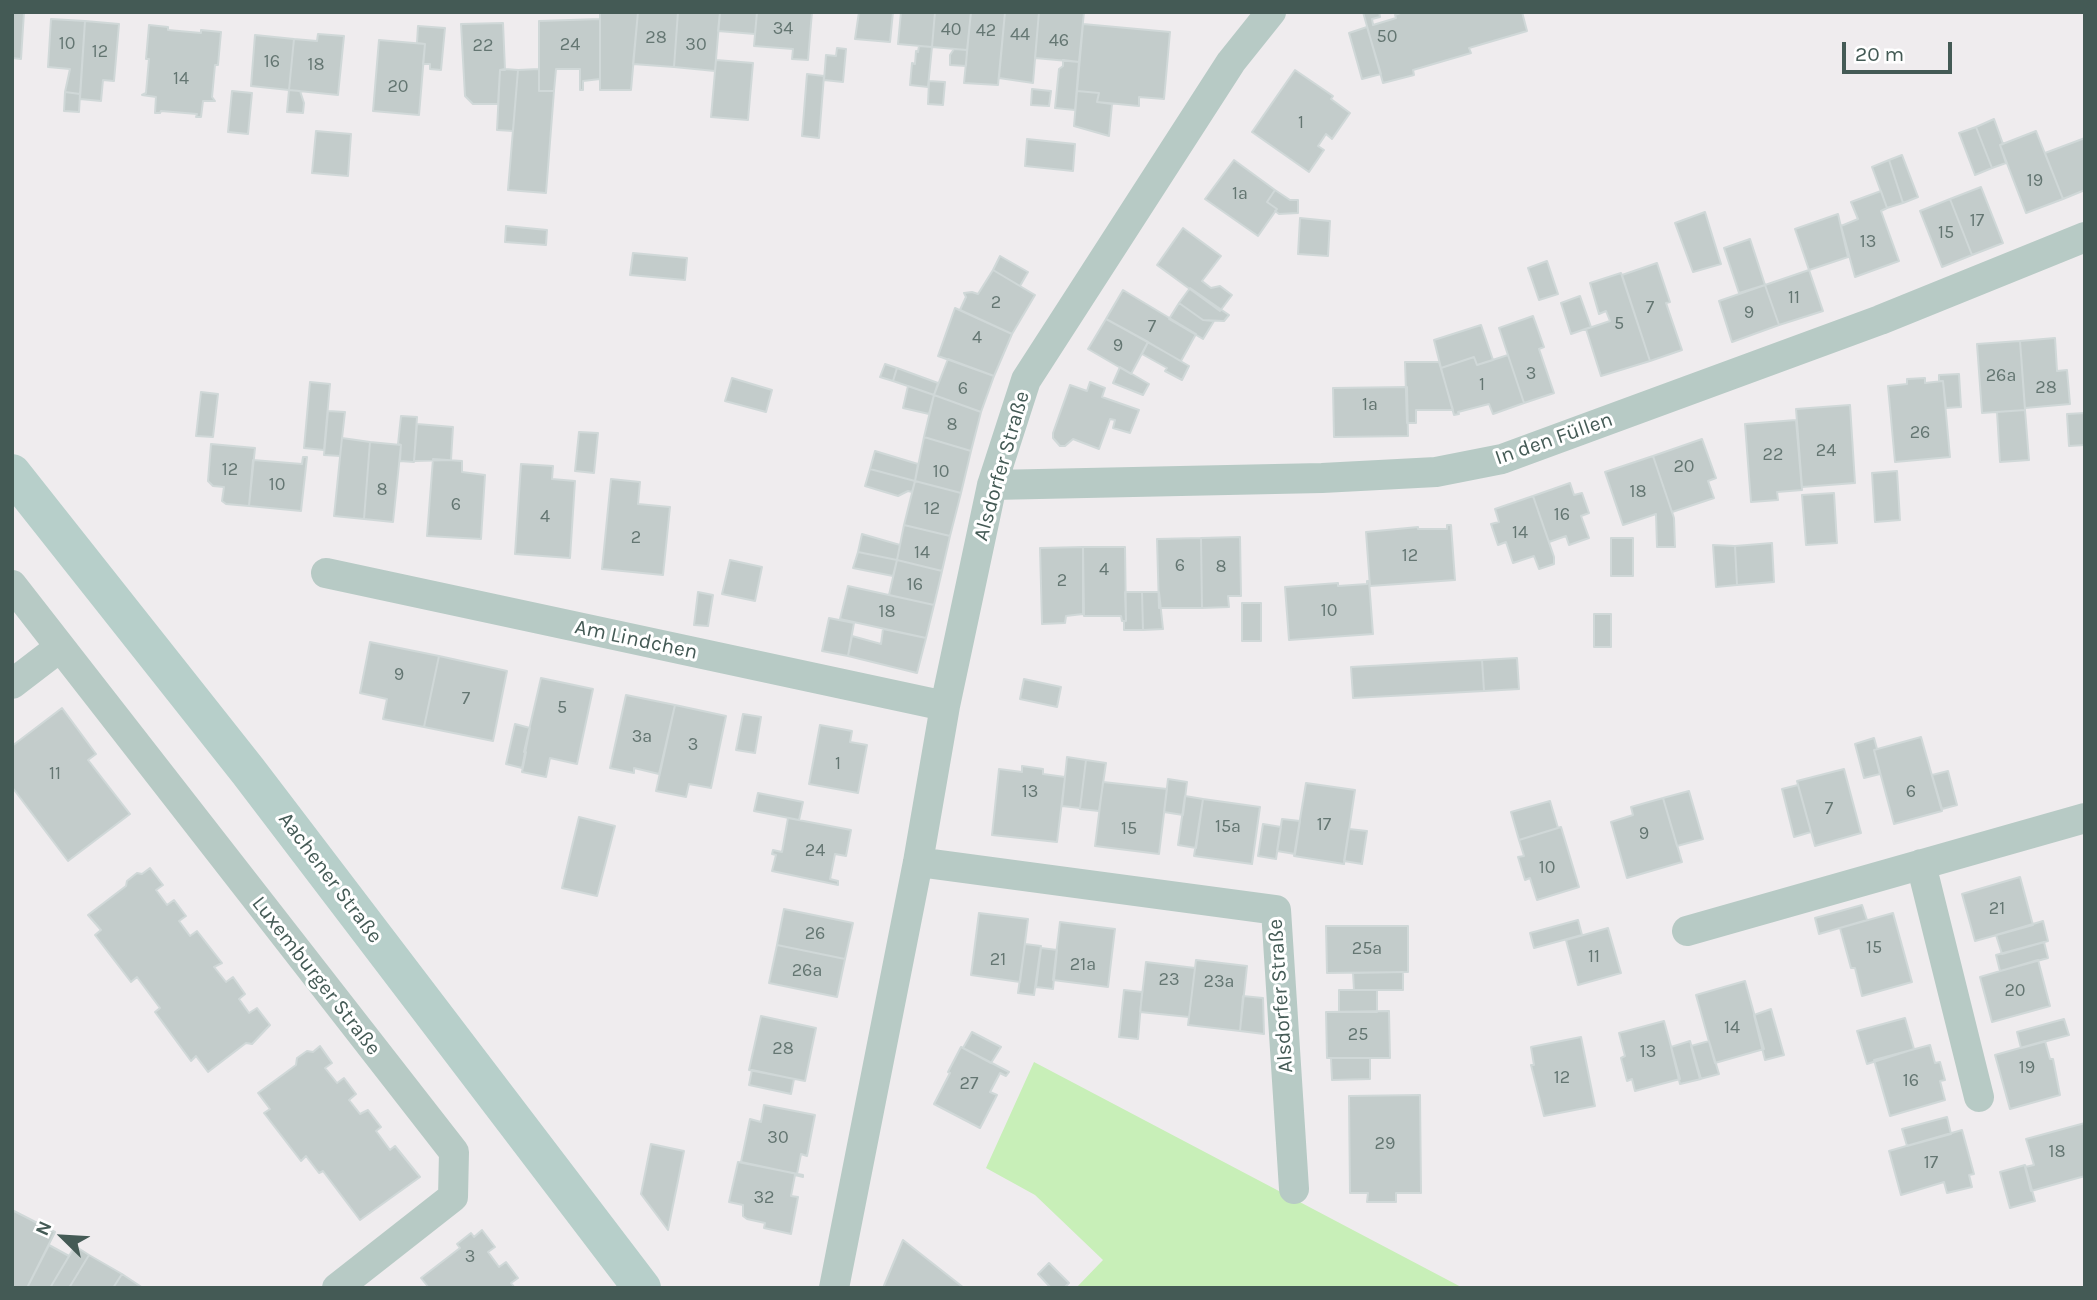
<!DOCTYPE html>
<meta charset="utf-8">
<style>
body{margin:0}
#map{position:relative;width:2097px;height:1300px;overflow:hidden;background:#efecee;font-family:Karla,sans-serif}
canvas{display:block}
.frame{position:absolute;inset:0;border:14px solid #445a55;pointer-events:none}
.north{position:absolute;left:28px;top:1202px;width:70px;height:70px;-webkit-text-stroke:5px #fff;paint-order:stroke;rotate:294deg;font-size:19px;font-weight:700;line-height:28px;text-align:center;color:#445a55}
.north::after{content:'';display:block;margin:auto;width:24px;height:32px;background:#445a55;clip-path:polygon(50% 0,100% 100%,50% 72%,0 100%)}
.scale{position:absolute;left:1842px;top:42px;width:110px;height:32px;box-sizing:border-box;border:4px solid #445a55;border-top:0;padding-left:9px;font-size:21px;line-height:24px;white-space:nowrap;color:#445a55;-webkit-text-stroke:5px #fff;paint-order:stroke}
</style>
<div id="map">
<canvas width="2097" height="1300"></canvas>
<div class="frame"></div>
<div class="north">N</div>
<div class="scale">20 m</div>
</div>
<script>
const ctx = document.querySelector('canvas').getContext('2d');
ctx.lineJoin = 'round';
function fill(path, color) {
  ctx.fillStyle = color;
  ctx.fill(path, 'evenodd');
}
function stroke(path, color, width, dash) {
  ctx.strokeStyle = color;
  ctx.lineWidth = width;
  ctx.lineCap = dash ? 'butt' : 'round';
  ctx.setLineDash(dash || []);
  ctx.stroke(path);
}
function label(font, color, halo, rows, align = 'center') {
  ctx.font = font + ' Karla,sans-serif';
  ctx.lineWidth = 6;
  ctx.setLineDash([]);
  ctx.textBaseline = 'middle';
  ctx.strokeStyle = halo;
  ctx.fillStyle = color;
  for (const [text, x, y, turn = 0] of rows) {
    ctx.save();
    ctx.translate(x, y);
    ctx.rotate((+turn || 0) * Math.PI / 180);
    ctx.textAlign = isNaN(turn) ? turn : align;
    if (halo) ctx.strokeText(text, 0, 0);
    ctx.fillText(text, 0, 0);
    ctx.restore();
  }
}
fill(new Path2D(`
 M1034 1062 1463 1288H1076L1103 1260 1035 1195 986 1168Z`), '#c8efb8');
const building = new Path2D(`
 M12 12H24L21 59 12 58Z
 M600 12H638L631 90H600Z
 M638 12H678L674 67 633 64Z
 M678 12H720L715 71 674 67Z
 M720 12H757L755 34 718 31Z
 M757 12H812L808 60 792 59 793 49 754 46Z
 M859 12H893L890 42 855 39Z
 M901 12H935L932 47 898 44Z
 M935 12H971L967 50 932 47Z
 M971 12H1005L998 85 964 83Z
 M1005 12H1039L1033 83 999 78Z
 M1039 12H1084L1079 62 1035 58Z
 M1363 12H1379L1380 17 1372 19 1373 25 1396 18 1395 15 1403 12H1522L1527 31 1469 48 1471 53 1413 70 1414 75 1383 83Z
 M51 19 85 21 80 94 65 92 70 69 48 67Z
 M600 19V79L583 81V90H580V69H556L554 91H539V21Z
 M85 21 119 24 114 81 103 80 101 101 80 99Z
 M503 23 505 70H500L498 104H473L465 96 461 24Z
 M1083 24 1170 32 1164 99 1139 97V106L1097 102 1099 93 1077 91Z
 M149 25 168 27V30L201 33V30L221 32 218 65H215L212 97 215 101H203L201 117H196L197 114 161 111 160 113H155L156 97 142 95 146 93 149 59H146Z
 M418 26 445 28 441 70 430 69V64H423L425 44 417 43Z
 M1367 27 1381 74 1362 79 1349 33Z
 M318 34 344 36 338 95 289 90 294 39 317 41Z
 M255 35 294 39 289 90 251 86Z
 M379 40 425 44 419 115 373 111Z
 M919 46 932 47 928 87 910 85 912 63 915 64 916 51 918 52Z
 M837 48 846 49 843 82 824 80 826 55 836 56Z
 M954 49 967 50 966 66 950 65V55Z
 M716 60 753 63 748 120 711 117Z
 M1063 60 1079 62 1075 110 1055 108 1059 69 1063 66Z
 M505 69 518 70 513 131 497 130 500 70Z
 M539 69V91H554L546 193 508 190 518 70Z
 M1295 70 1333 96 1331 99 1350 113 1332 139 1326 134 1318 146 1324 150 1309 172 1252 132Z
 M807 74 824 76 819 138 802 136Z
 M929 81 945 82 943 105 928 104Z
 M1032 89 1051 91 1049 106 1031 105Z
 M289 90 300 91 304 103 303 113 287 112Z
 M232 91 252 93 248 134 228 132Z
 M1077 91 1099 93 1097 102 1112 104 1109 136 1074 126Z
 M65 92 80 94 79 112 64 111Z
 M1994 119 2003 144 2000 145 2006 163 1992 168 1976 127Z
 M1976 127 1992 168 1975 175 1959 133Z
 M316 131 351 134 348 176 312 173Z
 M2036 131 2063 199 2026 213 2000 145Z
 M2085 138V190L2063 199 2045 153Z
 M1027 139 1075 144 1073 171 1025 166Z
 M1902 155 1918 197 1903 203 1889 160Z
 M1234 160 1275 190 1267 202 1277 209 1258 236 1205 199Z
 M1889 160 1903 203 1887 208 1872 167Z
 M1981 187 2003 243 1972 255 1950 199Z
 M1275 190 1290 200H1298V213L1279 214 1275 211 1277 209 1267 202Z
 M1881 191 1887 208 1881 211 1899 261 1855 277 1841 226 1858 219 1851 202Z
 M1950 199 1972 255 1942 267 1920 211Z
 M1705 212 1721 264 1693 272 1675 223Z
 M1838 214 1848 257 1809 270 1795 229Z
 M1300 218 1330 221 1328 256 1298 254Z
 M506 226 547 230 546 245 505 242Z
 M1183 228 1221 256 1202 281 1211 288 1220 286 1232 295 1220 311 1157 265Z
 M1750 239 1765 285 1739 293 1724 248Z
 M633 253 687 258 685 280 630 275Z
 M1000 256 1028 272 1020 286 993 270Z
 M1547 261 1558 294 1539 300 1528 268Z
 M1657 263 1670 302 1666 303 1682 350 1650 361 1622 275Z
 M993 270 1035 295 1012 334 960 310 966 297 964 293 972 292 978 294Z
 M1809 270 1823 311 1779 325 1765 285Z
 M1621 273 1650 361 1601 376 1586 329 1610 321 1606 311 1599 314 1590 283Z
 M1765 285 1779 325 1732 342 1719 301Z
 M1190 288 1229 315 1224 321 1203 320 1179 303Z
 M1123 290 1196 334 1181 361 1106 319Z
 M1580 296 1591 327 1571 334 1561 303Z
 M1179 303 1203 320 1214 321 1203 339 1169 319Z
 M955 308 1012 334 994 376 938 356Z
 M1533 316 1544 347 1539 349 1554 393 1524 403 1499 328Z
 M1106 319 1148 342 1131 374 1088 349Z
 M1481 325 1493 360 1477 365 1474 357 1441 368 1434 340Z
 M2055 338 2057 371 2067 370 2070 404 2025 408 2020 341Z
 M2020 341 2025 410 1982 413 1977 344Z
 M1148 342 1189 366 1182 380 1165 371 1167 368 1142 354Z
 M1508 355 1524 403 1493 414 1489 404 1458 412 1459 414 1454 415 1441 368 1474 357 1477 365Z
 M948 359 994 376 981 412 934 395Z
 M1405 362H1439L1453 410H1416V423H1407Z
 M885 364 897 368 893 381 880 377Z
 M1120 367 1149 384 1143 395 1113 383Z
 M897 368 938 383 934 395 893 381Z
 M1959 374 1961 407 1946 408 1943 381H1939V375Z
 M732 378 772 390 766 412 725 401Z
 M1925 378V383L1943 381 1950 457 1895 462 1888 386 1907 384V379Z
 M310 382 330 384 324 450 304 448Z
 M1090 382 1105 388 1102 397 1139 410 1130 433 1113 428 1115 420 1110 419 1099 449 1073 439 1065 446H1060L1053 438V433L1070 385 1087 391Z
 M908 386 934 395 929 414 903 408Z
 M1407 387 1408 436 1334 437 1333 388Z
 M201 392 218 394 213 437 196 436Z
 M934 395 981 412 971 451 924 437Z
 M1850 405 1855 483 1802 487 1796 409Z
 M2025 410 2029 460 2000 462 1997 412Z
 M328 411 345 412 340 456 324 455Z
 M2085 413V445L2069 446 2067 414Z
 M401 416 417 417 414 462 400 461 401 445 398 444Z
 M1796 420 1802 490 1777 492 1778 500 1751 502 1745 424Z
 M417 424 453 427 451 460 414 461Z
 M579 432 598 433 594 473 575 471Z
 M924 437 971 451 961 493 915 481Z
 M342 438 370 442 364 519 334 516Z
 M1702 439 1716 478 1708 481 1714 498 1672 512 1653 456Z
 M370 442 401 445 393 522 364 519Z
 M211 444 255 448 249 506 226 504 222 501 224 487 213 486 208 481Z
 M875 451 918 464 915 481 870 469Z
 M1653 456 1674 518 1675 547H1657L1656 514 1623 525 1605 472Z
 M303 457H307L301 511 249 506 253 460 302 464Z
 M433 459 462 461V472L485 475 481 539 427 536Z
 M521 464 553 466 552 479 575 481 570 558 515 554Z
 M870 469 915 481 912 492 908 491 898 496 865 486Z
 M1897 471 1900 520 1875 522 1872 473Z
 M611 479 640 482 638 504 670 507 663 575 602 569Z
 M915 481 961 493 950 536 904 525Z
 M1570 483 1574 495 1582 493 1589 513 1581 516 1589 538 1569 545 1566 536 1549 542 1533 496Z
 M1834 493 1837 543 1806 545 1802 495Z
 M1533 496 1554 557V564L1539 569 1534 556 1513 563 1506 542 1498 545 1491 524 1499 522 1495 509Z
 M904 525 950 536 942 571 897 560Z
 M1447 525H1451L1455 580 1370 586 1366 532 1418 527V529H1447Z
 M862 534 900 545 897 560 858 552Z
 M1240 537 1241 596H1228L1229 607 1202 608 1201 538Z
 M1201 538 1202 608H1159L1157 539Z
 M1611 538H1633V576H1611Z
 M1772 543 1774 582 1737 585 1735 546Z
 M1713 545 1735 546 1737 585 1716 587Z
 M1083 547H1125L1126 621H1122L1121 616H1084Z
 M1083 547V614L1066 616 1065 623 1042 624 1040 548Z
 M858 552 897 560 893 576 853 568Z
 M730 560 762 567 755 601 722 594Z
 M897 560 942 571 934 605 889 595Z
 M1367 581H1369L1373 634 1289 640 1285 587 1338 583V586L1367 584Z
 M848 586 934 605 926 638 840 619Z
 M698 592 713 595 708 626 694 625Z
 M1125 592H1142L1143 630H1124V621H1126Z
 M1142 592H1159L1163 629 1143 630Z
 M1242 603H1261V641H1242Z
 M1594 614H1611V647H1594Z
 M829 618 854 623 848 656 822 651Z
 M883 629 926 638 917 673 848 656 852 636 881 644Z
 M370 642 439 656 424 727 383 719 387 699 360 693Z
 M439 656 507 671 493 741 424 727Z
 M1517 658 1519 689 1484 691 1482 660Z
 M1482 660 1484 691 1353 698 1351 667Z
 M541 678 593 689 577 764 550 758 546 777 522 772 526 752H524Z
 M1024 679 1061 687 1057 707 1020 699Z
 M626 695 675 705 659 774 634 768V773L610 768Z
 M675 705 726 716 711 788 689 784 686 797 656 791Z
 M62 708 96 754 88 760 130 814 68 861 12 787V746Z
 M743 714 761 717 755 753 736 750Z
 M515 724 530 728 522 768 506 764Z
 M820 725 852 731 850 742 867 745 858 793 809 784Z
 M1921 737 1942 811 1894 824 1874 750Z
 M1874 738 1877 749 1874 750 1880 774 1864 778 1855 744Z
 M1067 757 1086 760 1080 808 1062 806Z
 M1086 760 1106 763 1099 811 1080 809Z
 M1022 766 1043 769V774L1065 777 1057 842 992 835 999 769 1022 772Z
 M1844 769 1861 833 1815 846 1797 781Z
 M1948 771 1957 805 1942 809 1932 775Z
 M1168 779 1187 782 1183 815 1164 812Z
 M1103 782 1167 789 1159 854 1095 846Z
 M1306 783 1355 790 1344 864 1294 856Z
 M1798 785 1811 832 1794 837 1782 789Z
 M1689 791 1703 839 1677 846 1663 798Z
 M758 793 803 802 799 820 754 811Z
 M1185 796 1203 799 1196 848 1178 845Z
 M1663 798 1682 862 1627 878 1611 822 1633 815 1631 807Z
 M1203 799 1260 807 1252 864 1194 856Z
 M1550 801 1558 828 1519 840 1511 812Z
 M579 817 615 826 597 896 562 888Z
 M788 818 851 830 846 856 835 854 830 879 838 881V885L772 871 776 855 772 854 773 850 782 852Z
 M1282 819 1300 821 1295 854 1277 851Z
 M1263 824 1281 827 1276 859 1258 856Z
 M1561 827 1579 887 1537 900 1530 878 1525 880 1518 857 1524 856 1519 840Z
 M1349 829 1367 831 1362 864 1344 861Z
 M150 868 163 885 156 890 167 905 174 900 186 916 179 921 190 936 197 931 222 963 214 967 226 982 233 977 245 994 239 999 249 1013 257 1008 270 1025 252 1044 246 1043 208 1072 196 1056 191 1061 155 1012 160 1008 137 977 131 982 95 935 101 930 88 915 126 886 127 881 137 873 142 874Z
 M2020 877 2033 925 1975 941 1962 894Z
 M1862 905 1867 920 1819 934 1815 918Z
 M784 909 853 923 845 959 777 945Z
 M979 913 1028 919 1020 982 971 975Z
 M1893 913 1912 982 1862 996 1855 968H1851L1840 928Z
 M1578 920 1582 935 1534 948 1530 933Z
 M2043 921 2048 941 2002 954 1996 935Z
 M1060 922 1115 929 1108 987 1053 980Z
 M1326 926H1408V972L1327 973Z
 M1608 928 1621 973 1578 985 1566 940Z
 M2044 942 2048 958 2000 971 1996 955Z
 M1025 944 1041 946 1034 995 1018 993Z
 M777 945 845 959 837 997 769 983Z
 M1041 948 1057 950 1053 989 1036 987Z
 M1196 960 1247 966 1240 1031 1188 1025Z
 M2038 960 2050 1006 1992 1022 1980 977Z
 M1146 962 1195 968 1189 1017 1140 1012Z
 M1403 972V990H1354L1353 973Z
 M1745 981 1764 1049 1715 1063 1696 995Z
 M1124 990 1142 992 1138 1039 1119 1037Z
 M1339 990H1377V1012H1339Z
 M1243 996 1263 998 1264 1034 1240 1031Z
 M1771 1009 1784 1055 1765 1060 1754 1015Z
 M1389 1011 1390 1058H1327L1326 1012Z
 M761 1016 816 1028 805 1081 749 1070Z
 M1905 1018 1914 1049 1867 1064 1857 1031Z
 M2064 1019 2069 1035 2021 1048 2017 1032Z
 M1664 1021 1680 1079 1635 1091 1632 1079 1627 1081 1621 1058 1625 1056 1619 1033Z
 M972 1032 1001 1047 991 1063 963 1048Z
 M1581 1037 1595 1106 1544 1116 1531 1065H1534L1531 1047Z
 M1690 1041 1701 1079 1680 1084 1671 1047Z
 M1709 1041 1719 1074 1700 1079 1691 1046Z
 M2045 1041 2050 1059H2053L2060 1095 2010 1109 1995 1055Z
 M1930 1045 1935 1063 1940 1062 1945 1080 1940 1081 1945 1100 1890 1116 1874 1060Z
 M320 1046 332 1063 325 1068 337 1083 344 1078 356 1094 349 1100 360 1114 368 1110 381 1127 376 1131 390 1150 395 1146 420 1177 360 1220 323 1171 319 1173 306 1156 301 1161 264 1113 270 1109 258 1093 296 1065 297 1058 307 1051 313 1052Z
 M961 1047 1009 1072 1006 1076 1000 1073 990 1092 997 1095 980 1128 934 1104 950 1073 948 1072Z
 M1331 1058H1370V1079L1332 1080Z
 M752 1070 794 1079 791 1094 749 1085Z
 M1420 1095 1421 1193H1396V1202H1367L1368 1193H1350L1349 1096Z
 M764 1105 815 1115 807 1156 801 1154 797 1174 741 1162 750 1119 761 1122Z
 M1947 1117 1951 1134 1907 1146 1902 1129Z
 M2085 1123V1176L2031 1191 2025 1167 2034 1165 2026 1139Z
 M1962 1130 1974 1174 1969 1175 1972 1187 1947 1193 1944 1182 1901 1195 1889 1151Z
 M651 1144 684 1151 668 1230 641 1194Z
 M738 1162 803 1175V1177L795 1175 791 1196 798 1197 791 1234 764 1228 765 1223 747 1219 743 1216V1205L729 1202Z
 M2025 1165 2035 1201 2010 1208 2000 1172Z
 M12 1210 55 1232 27 1288H12Z
 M482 1230 495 1247 488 1252 499 1267 506 1262 518 1278 511 1283 515 1288H429L421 1278 460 1248 457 1244 471 1233 474 1237Z
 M903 1240 964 1288H883Z
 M49 1245 69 1256 50 1288H27Z
 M75 1246 89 1255 69 1288H50Z
 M89 1255 122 1274 113 1288H69Z
 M1049 1263 1069 1283 1064 1288H1051L1038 1274Z
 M122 1274 143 1288H113Z`);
fill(building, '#c3cccb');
stroke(building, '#d0d8d8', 2);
stroke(new Path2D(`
 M992 485 1322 478 1436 472 1502 459 1880 320 2085 237
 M326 573 945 706
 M12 585 454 1152 453 1197 337 1288
 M12 684 59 648
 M918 862 1276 910 1294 1189
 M1921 864 1979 1097
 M1687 931 2085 818
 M834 1288 918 862 945 706 992 485 1026 380 1231 62 1271 12`), '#b7cac5', 30);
stroke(new Path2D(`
 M12 473 248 771 642 1288`), '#b7cfca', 38);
label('18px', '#647672', null, [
 ["34",783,29],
 ["40",951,30],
 ["42",986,31],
 ["44",1020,35],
 ["50",1387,37],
 ["28",656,38],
 ["46",1059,41],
 ["10",67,44],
 ["24",570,45],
 ["30",696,45],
 ["22",483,46],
 ["12",100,52],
 ["16",272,62],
 ["18",316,65],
 ["14",181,79],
 ["20",398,87],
 ["1",1301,123],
 ["19",2035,181],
 ["1a",1240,194],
 ["17",1977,221],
 ["15",1946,233],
 ["13",1868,242],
 ["11",1794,298],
 ["2",996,303],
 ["7",1650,308],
 ["9",1749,313],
 ["5",1619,324],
 ["7",1152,327],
 ["4",977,338],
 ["9",1118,346],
 ["3",1531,374],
 ["26a",2001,376],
 ["1",1482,385],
 ["28",2046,388],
 ["6",963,389],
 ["1a",1370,405],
 ["8",952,425],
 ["26",1920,433],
 ["24",1826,451],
 ["22",1773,455],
 ["20",1684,467],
 ["12",230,470],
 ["10",941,472],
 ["10",277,485],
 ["8",382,490],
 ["18",1638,492],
 ["6",456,505],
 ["12",932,509],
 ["16",1562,515],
 ["4",545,517],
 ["14",1520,533],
 ["2",636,538],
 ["14",922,553],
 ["12",1410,556],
 ["6",1180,566],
 ["8",1221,567],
 ["4",1104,570],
 ["2",1062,581],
 ["16",915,585],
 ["10",1329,611],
 ["18",887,612],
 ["9",399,675],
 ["7",466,699],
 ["5",562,708],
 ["3a",642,737],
 ["3",693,745],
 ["1",838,764],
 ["11",55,774],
 ["13",1030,792],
 ["6",1911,792],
 ["7",1829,809],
 ["17",1324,825],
 ["15a",1228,827],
 ["15",1129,829],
 ["9",1644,834],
 ["24",815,851],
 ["10",1547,868],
 ["21",1997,909],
 ["26",815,934],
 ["15",1874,948],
 ["25a",1367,949],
 ["11",1594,957],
 ["21",998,960],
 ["21a",1083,965],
 ["26a",807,971],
 ["23",1169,980],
 ["23a",1219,982],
 ["20",2015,991],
 ["14",1732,1028],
 ["25",1358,1035],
 ["28",783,1049],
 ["13",1648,1052],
 ["19",2027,1068],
 ["12",1562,1078],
 ["16",1911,1081],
 ["27",969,1084],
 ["30",778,1138],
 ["29",1385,1144],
 ["18",2057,1152],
 ["17",1931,1163],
 ["32",764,1198],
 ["3",470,1257]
]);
label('21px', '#445a55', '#fff', [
 ["In den Füllen",1554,439,-19],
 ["Alsdorfer Straße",1002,466,-74],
 ["Am Lindchen",636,640,12],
 ["Aachener Straße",330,878,53],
 ["Luxemburger Straße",316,976,52],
 ["Alsdorfer Straße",1281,996,-94]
]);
</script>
